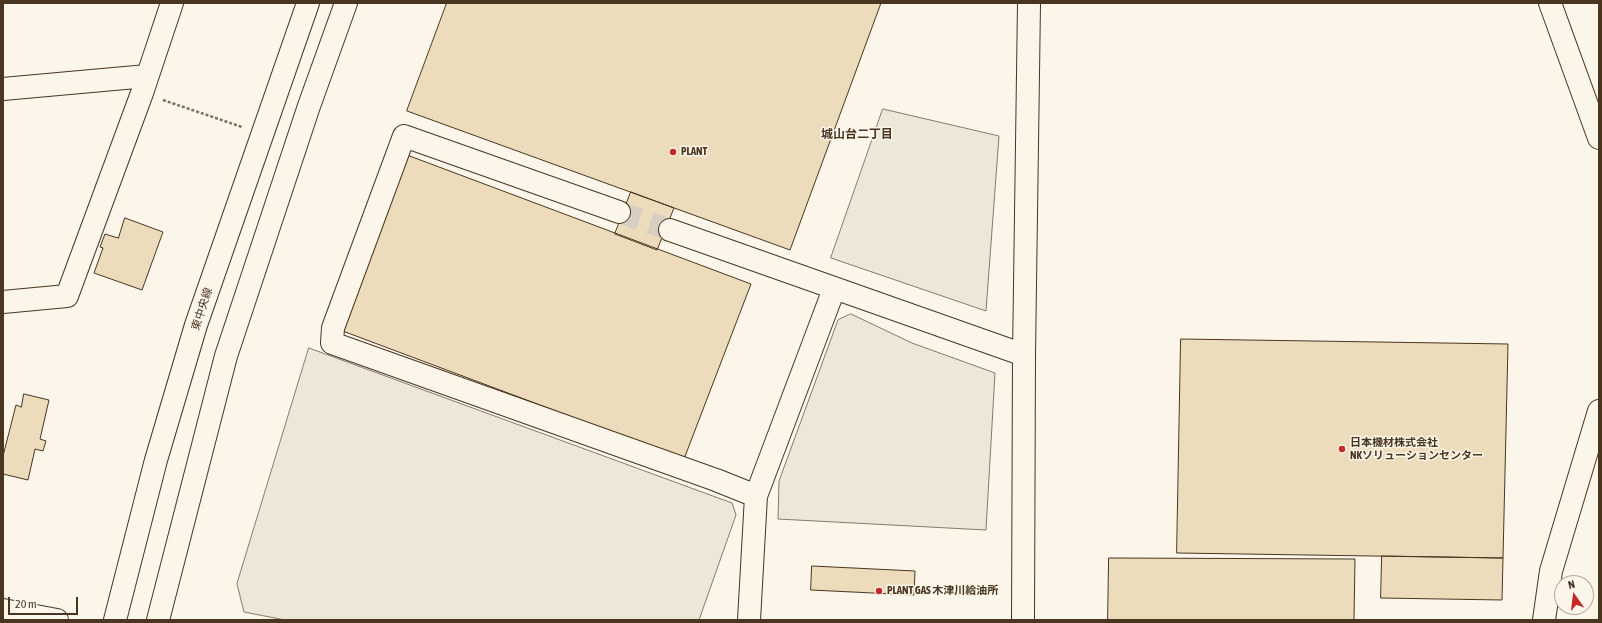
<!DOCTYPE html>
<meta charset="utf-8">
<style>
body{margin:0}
#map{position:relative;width:1602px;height:623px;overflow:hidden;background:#fbf6e9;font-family:"Asap Condensed",sans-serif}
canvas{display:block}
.frame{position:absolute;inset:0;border:4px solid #4a3520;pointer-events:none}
.north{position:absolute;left:1554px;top:575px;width:40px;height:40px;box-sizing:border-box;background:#fbf6e9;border:1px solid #b4a999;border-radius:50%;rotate:346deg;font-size:11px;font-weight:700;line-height:16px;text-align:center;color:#4a3520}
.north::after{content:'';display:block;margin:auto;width:14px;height:18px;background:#c62828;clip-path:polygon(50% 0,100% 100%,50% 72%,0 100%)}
.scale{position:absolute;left:8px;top:597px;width:70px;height:18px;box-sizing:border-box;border:2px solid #4a3520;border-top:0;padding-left:5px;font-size:12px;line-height:14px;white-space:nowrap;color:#4a3520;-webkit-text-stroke:3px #fbf6e9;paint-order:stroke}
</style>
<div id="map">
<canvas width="1602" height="623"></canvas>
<div class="frame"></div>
<div class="north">N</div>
<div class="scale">20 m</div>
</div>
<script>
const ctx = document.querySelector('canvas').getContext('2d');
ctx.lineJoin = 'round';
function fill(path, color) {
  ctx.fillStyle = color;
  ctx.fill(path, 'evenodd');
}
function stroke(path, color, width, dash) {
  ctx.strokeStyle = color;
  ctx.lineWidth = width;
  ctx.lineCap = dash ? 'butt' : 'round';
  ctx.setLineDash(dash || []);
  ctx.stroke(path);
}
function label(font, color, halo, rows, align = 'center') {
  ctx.font = font + ' "Asap Condensed","Noto Sans JP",sans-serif';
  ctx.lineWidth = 3;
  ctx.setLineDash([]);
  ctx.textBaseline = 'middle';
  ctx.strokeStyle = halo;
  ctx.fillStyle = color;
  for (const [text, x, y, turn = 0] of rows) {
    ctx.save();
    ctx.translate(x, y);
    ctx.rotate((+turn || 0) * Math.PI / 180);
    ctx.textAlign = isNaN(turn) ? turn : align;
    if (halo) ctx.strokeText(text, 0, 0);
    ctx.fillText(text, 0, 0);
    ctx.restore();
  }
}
const parking = new Path2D(`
 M883 109 999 136 986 311 831 258Z
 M851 314 912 343 995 373 986 530 778 519 779 481 838 320Z
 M309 348 732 503 736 515 699 620H285L244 612 237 584Z`);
fill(parking, '#ede7d9');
stroke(parking, '#887966', 1);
const building = new Path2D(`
 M447 3H881L790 250 407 111Z
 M407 155 751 284 684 459 340 330Z
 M631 192 674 208 657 250 615 234Z
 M125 218 163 232 142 290 94 273 103 248 100 247 105 234 118 238Z
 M1181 339 1508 344 1503 558 1177 553Z
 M24 394 49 400 40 439 46 441 43 451 35 449 28 480 3 474V456L16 405 21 407Z
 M1382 556 1503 558 1502 600 1381 598Z
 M1109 558 1355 559 1354 620H1108Z
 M812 566 915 571 914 595 811 590Z`);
fill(building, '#ecdcbc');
stroke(building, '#4a3520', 1);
stroke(new Path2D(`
 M619 212 670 230`), '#d8cfc1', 22, [22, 11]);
const minor = new Path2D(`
 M1550 3 1599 138
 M3 89 147 76
 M619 212 404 136 333 328 332 343 716 480 756 496
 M670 230 1024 355
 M3 302 67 296 142 93 172 3
 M3 610 57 620
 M749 620 756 496 834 289
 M1023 620 1024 355 1029 3
 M1544 620 1551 571 1599 411`);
const highway = new Path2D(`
 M115 620 156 460 196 325 308 3
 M158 620 226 356 309 106 346 3`);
stroke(minor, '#4a3520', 24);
stroke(highway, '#4a3520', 24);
stroke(new Path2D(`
 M163 100 242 127`), '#7f6f5c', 2.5, [3, 2]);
stroke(minor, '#fbf6e9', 22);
stroke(highway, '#fbf6e9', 22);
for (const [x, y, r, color] of [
 [673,152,4,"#c62828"],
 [1342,449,4,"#c62828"],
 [879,591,4,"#c62828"]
]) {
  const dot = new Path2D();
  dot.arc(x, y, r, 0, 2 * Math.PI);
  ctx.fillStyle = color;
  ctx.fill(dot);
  stroke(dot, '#fbf6e9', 1.5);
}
label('bold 11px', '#4a3520', '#fbf6e9', [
 ["PLANT",681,152],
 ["日本機材株式会社",1350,443],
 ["NKソリューションセンター",1350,456],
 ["PLANT GAS 木津川給油所",887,591]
], 'left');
label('11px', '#4a3520', '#fbf6e9', [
 ["東中央線",202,309,-72]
]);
label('bold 12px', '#4a3520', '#fbf6e9', [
 ["城山台二丁目",857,134]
]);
</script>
